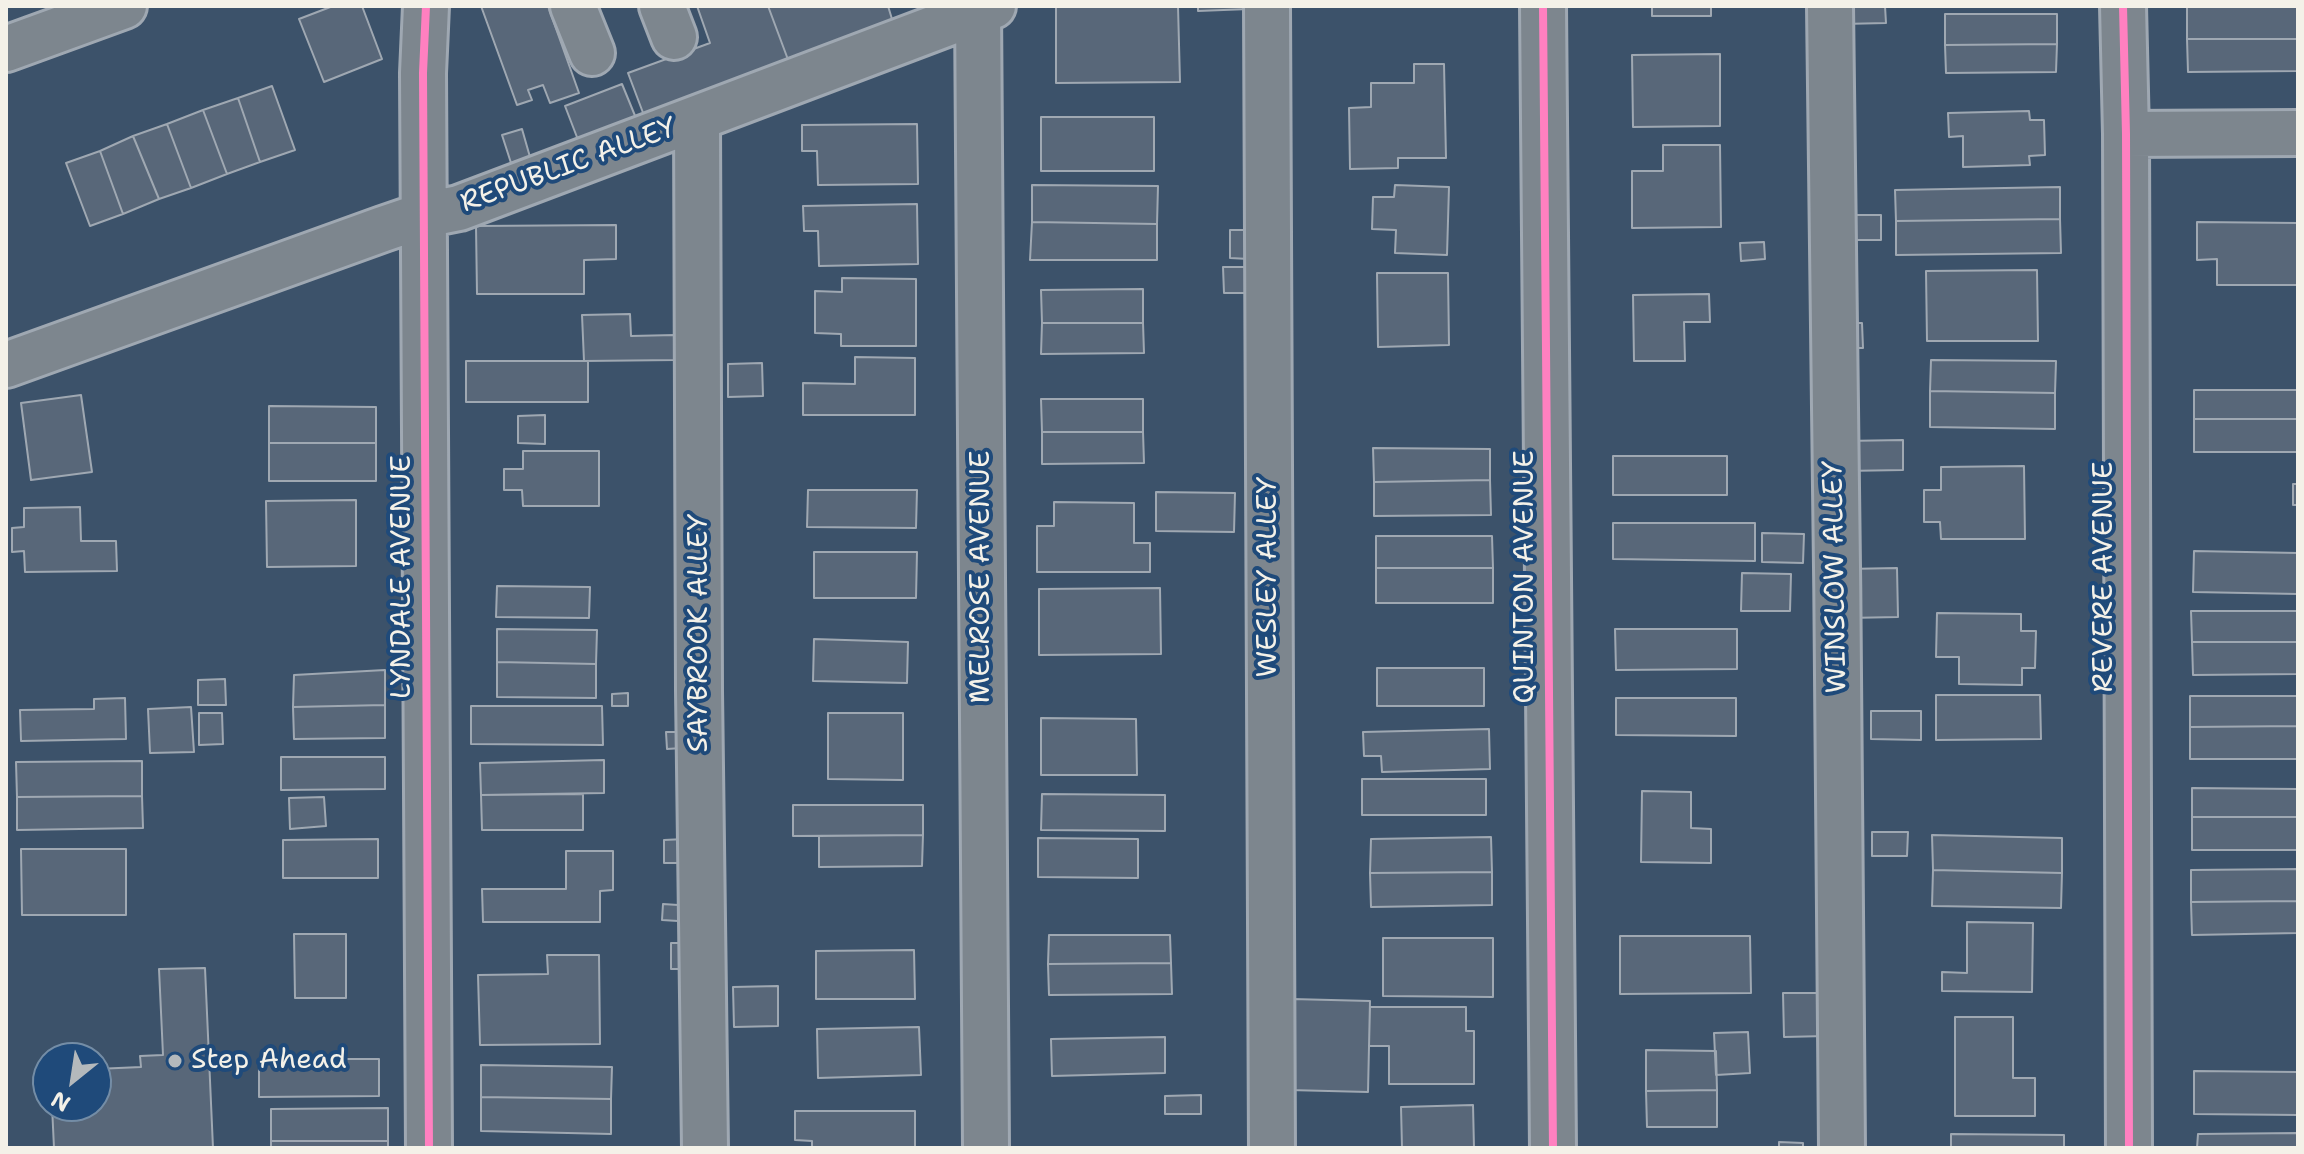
<!DOCTYPE html>
<style>
body{margin:0}
#map{position:relative;width:2304px;height:1154px;overflow:hidden;background:#3c526a;font-family:"Shantell Sans",sans-serif}
canvas{display:block}
.frame{position:absolute;inset:0;border:8px solid #f4f1e8;pointer-events:none}
.north{position:absolute;left:32px;top:1042px;width:80px;height:80px;box-sizing:border-box;background:#1f4a7a;border:2px solid #748da6;border-radius:50%;rotate:210deg;font-size:22px;font-weight:700;line-height:32px;text-align:center;color:#f4f1e8}
.north::after{content:'';display:block;margin:auto;width:28px;height:36px;background:#b4b9bc;clip-path:polygon(50% 0,100% 100%,50% 72%,0 100%)}
</style>
<div id="map">
<canvas width="2304" height="1154"></canvas>
<div class="frame"></div>
<div class="north">N</div>
</div>
<script>
const ctx = document.querySelector('canvas').getContext('2d');
ctx.lineJoin = 'round';
function fill(path, color) {
  ctx.fillStyle = color;
  ctx.fill(path, 'evenodd');
}
function stroke(path, color, width, dash) {
  ctx.strokeStyle = color;
  ctx.lineWidth = width;
  ctx.lineCap = dash ? 'butt' : 'round';
  ctx.setLineDash(dash || []);
  ctx.stroke(path);
}
function label(font, color, halo, rows, align = 'center') {
  ctx.font = font + ' "Shantell Sans",sans-serif';
  ctx.lineWidth = 8;
  ctx.setLineDash([]);
  ctx.textBaseline = 'middle';
  ctx.strokeStyle = halo;
  ctx.fillStyle = color;
  for (const [text, x, y, turn = 0] of rows) {
    ctx.save();
    ctx.translate(x, y);
    ctx.rotate((+turn || 0) * Math.PI / 180);
    ctx.textAlign = isNaN(turn) ? turn : align;
    if (halo) ctx.strokeText(text, 0, 0);
    ctx.fillText(text, 0, 0);
    ctx.restore();
  }
}
const building = new Path2D(`
 M333 6H362L382 59 324 82 299 19Z
 M481 6H548L579 93 550 103 543 85 528 90 532 100 517 105Z
 M697 6H768L793 73 648 126 628 73 710 43Z
 M768 6H888L895 29 793 73Z
 M1178 6 1180 82 1056 83V7Z
 M1198 6H1249V9L1198 11Z
 M1652 6H1711V16H1652Z
 M1842 6H1885L1886 23 1842 24Z
 M2187 6H2298V39H2187Z
 M1945 14H2057V44L1945 45Z
 M2187 39H2298V71L2188 72Z
 M2057 44 2056 72 1946 73 1945 45Z
 M1720 54V126L1633 127 1632 55Z
 M1414 64H1444L1446 158H1398V168L1350 169 1349 108 1371 107V83H1414Z
 M622 84 638 123 580 145 565 106Z
 M272 86 295 150 260 162 238 98Z
 M238 98 260 162 227 174 203 110Z
 M203 110 227 174 191 188 167 124Z
 M2029 111 2030 120H2044L2045 155 2029 156 2030 165 1963 167V136L1949 137 1948 113Z
 M1041 117H1154V171H1041Z
 M167 124 191 188 159 199 133 136Z
 M917 124 918 184 818 185 817 151H802V125Z
 M522 129 530 157 511 163 502 135Z
 M133 136 159 199 123 214 100 151Z
 M1663 145H1720L1721 227 1632 228V171H1663Z
 M100 151 123 214 90 226 66 163Z
 M1032 185 1158 186 1157 224 1032 222Z
 M1395 185 1449 187 1447 255 1395 253 1396 230 1372 229 1373 197H1394Z
 M2060 187V219L1896 221 1895 190Z
 M917 204 918 264 819 266 818 231H804L803 206Z
 M1840 215H1881V240H1841Z
 M2060 219 2061 253 1896 255V221Z
 M1032 222 1157 224V260H1030Z
 M2197 222 2298 223V285H2217V259L2197 260Z
 M616 225V259L584 260V294H477L476 226Z
 M1230 230H1248L1249 259 1230 258Z
 M1764 242 1765 259 1741 261 1740 243Z
 M1223 267H1246L1247 293H1224Z
 M2037 270 2038 341H1927L1926 271Z
 M1377 273H1448L1449 345 1378 347Z
 M842 278 916 279V346H841V334L815 333V291L842 292Z
 M1143 289V323H1042L1041 290Z
 M1709 294 1710 322H1684L1685 361H1634L1633 295Z
 M630 314 631 336 675 335 676 360 584 361 582 315Z
 M1042 323H1143L1144 353 1041 354Z
 M1846 323H1862L1863 348H1846Z
 M855 357 915 358V415H803V383L855 384Z
 M1931 360 2056 361 2055 393 1930 391Z
 M466 361H588V402H466Z
 M762 363 763 396 728 397V364Z
 M2194 390H2298V419H2194Z
 M1930 391 2055 393V429L1930 427Z
 M81 395 92 472 31 480 21 403Z
 M1041 399H1143V432H1042Z
 M269 406 376 407V443H269Z
 M545 415V444L518 443V416Z
 M2194 419H2298V452H2194Z
 M1042 432H1143L1144 463 1042 464Z
 M1903 440V470L1844 471V441Z
 M269 443H376V481H269Z
 M1373 448 1490 449V480L1374 482Z
 M523 451H599V506H523L522 490H504V469H523Z
 M1613 456H1727V495H1613Z
 M2024 466 2025 539H1941L1940 522H1924V490H1941V467Z
 M1490 480 1491 515 1374 516V482Z
 M2293 484H2298V505H2293Z
 M808 490H917L916 528 807 527Z
 M1156 492 1235 493 1234 532 1156 531Z
 M356 500V566L267 567 266 501Z
 M1054 502 1134 503V543H1150V572H1037V526H1054Z
 M80 507 81 541H116L117 571 25 572 24 551 12 552V528L24 527V508Z
 M1613 523H1755V561L1613 559Z
 M1762 533 1804 534 1803 563 1762 562Z
 M1376 536H1492L1493 568H1376Z
 M2194 551 2298 553V594L2193 592Z
 M814 552H917L916 598H814Z
 M1376 568H1493V603H1376Z
 M1897 568 1898 617 1847 618 1846 569Z
 M1742 573 1791 574 1790 611H1741Z
 M497 586 590 587 589 618 496 617Z
 M1160 588 1161 654 1039 655V589Z
 M2191 611H2298V642H2192Z
 M1937 613 2021 614V631H2036L2035 668H2022V685L1959 684V657H1936Z
 M497 629 597 630 596 664 497 662Z
 M1615 629H1737V669L1616 670Z
 M814 639 908 642 907 683 813 681Z
 M2192 642H2298V674L2193 675Z
 M497 662 596 664V698L497 697Z
 M1377 668H1484V706H1377Z
 M385 670V705L293 707 294 675Z
 M225 679 226 705H198V680Z
 M628 693V706H612V694Z
 M1936 695H2040L2041 739 1936 740Z
 M2190 696H2298V726L2190 727Z
 M125 698 126 739 21 741 20 710 94 709V699Z
 M1616 698H1736V736L1616 735Z
 M385 705V738L294 739 293 707Z
 M471 706H602L603 745 471 744Z
 M191 707 194 752 150 753 148 709Z
 M1871 711H1921V740L1871 739Z
 M199 713H222L223 744 199 745Z
 M828 713H903V780L828 779Z
 M1041 718 1136 719 1137 775H1041Z
 M2298 726V759H2190V727Z
 M1489 729 1490 769 1382 772 1381 756H1364L1363 732Z
 M666 732H682V748L667 749Z
 M281 757H385V789L281 790Z
 M604 760V793L481 795 480 763Z
 M142 761V796L17 797 16 762Z
 M1362 779H1486V815H1362Z
 M2192 788 2298 789V817H2192Z
 M1642 791 1691 792V828L1711 829V863L1641 862Z
 M583 794V830H482L481 795Z
 M1042 794 1165 795V831L1041 830Z
 M142 796 143 828 17 830V797Z
 M324 797 326 826 290 829 289 798Z
 M793 805H923V835L793 836Z
 M2192 817H2298V850H2192Z
 M1872 832H1908L1907 856H1872Z
 M923 835 922 866 819 867V836Z
 M1932 835 2062 838V873L1933 870Z
 M1491 837 1492 872 1370 873 1371 839Z
 M1038 838 1138 839V878L1038 877Z
 M378 839V878H283V840Z
 M685 839V863H664V840Z
 M21 849H126V915H22Z
 M566 851H613V890L600 891V922H483L482 889H566Z
 M2298 869V901L2191 902V870Z
 M1933 870 2062 873 2061 908 1932 906Z
 M1492 872V905L1371 907 1370 873Z
 M2298 901V933L2192 935 2191 902Z
 M663 904 678 905V921L662 920Z
 M1967 922 2033 923 2032 992 1942 991V972L1967 973Z
 M294 934H346V998H295Z
 M1049 935H1170L1171 963 1048 964Z
 M1620 936H1750L1751 993 1620 994Z
 M1383 938H1493V997L1383 996Z
 M671 943H689V969H671Z
 M914 950 915 999H816V951Z
 M547 955H599L600 1044 480 1045 478 975 548 974Z
 M1171 963 1172 994 1049 995 1048 964Z
 M205 968 213 1148H54L52 1106H96V1069L141 1067 140 1056 163 1055 159 969Z
 M778 986V1026L734 1027 733 987Z
 M1783 993H1825L1826 1036 1784 1037Z
 M1292 999 1370 1001 1368 1092 1289 1090Z
 M1370 1007H1466V1031H1474V1084H1389V1046H1369Z
 M1955 1017H2013V1078H2035V1116H1955Z
 M919 1027 921 1075 818 1078 817 1029Z
 M1748 1032 1750 1073 1716 1075 1714 1033Z
 M1165 1037V1073L1052 1076 1051 1039Z
 M1646 1050 1716 1051 1717 1090 1646 1091Z
 M259 1059H379V1096L259 1097Z
 M481 1065 612 1067 611 1099 481 1097Z
 M2194 1071 2298 1072V1115L2194 1114Z
 M1717 1090V1127H1647L1646 1091Z
 M1201 1095V1114H1165V1096Z
 M481 1097 611 1099V1134L481 1131Z
 M1473 1105 1474 1148H1402L1401 1107Z
 M388 1108V1141H271V1109Z
 M795 1111H915V1148H812V1141L795 1140Z
 M2298 1133V1148H2197L2198 1134Z
 M1951 1134 2064 1135V1148H1951Z
 M271 1141H388V1148H271Z
 M1779 1142 1803 1143V1148H1779Z`);
fill(building, '#586779');
stroke(building, '#9fa8b2', 2);
const minor = new Path2D(`
 M426 6 423 73 429 1148
 M573 6 592 53
 M662 6 674 37
 M978 6 986 1148
 M1267 6 1272 1148
 M1543 6 1553 1148
 M1830 6C1834 387 1841 767 1842 1148
 M2123 6 2126 134 2129 1148
 M6 49 124 6
 M697 119 699 691 705 1148
 M2126 134 2298 133
 M6 365 383 229 424 215 459 208 993 6`);
stroke(minor, '#9fa8b2', 50);
stroke(minor, '#7d868e', 44);
stroke(new Path2D(`
 M426 6 423 73 429 1148
 M1543 6 1553 1148
 M2123 6 2126 134 2129 1148`), '#ff80c0', 8);
for (const [x, y, r, color] of [
 [175,1061,8,"#b4b9bc"]
]) {
  const dot = new Path2D();
  dot.arc(x, y, r, 0, 2 * Math.PI);
  ctx.fillStyle = color;
  ctx.fill(dot);
  stroke(dot, '#1f4a7a', 3);
}
label('28px', '#f4f1e8', '#1f4a7a', [
 ["REPUBLIC ALLEY",569,166,-20],
 ["LYNDALE AVENUE",403,577,-90],
 ["MELROSE AVENUE",982,577,-90],
 ["WESLEY ALLEY",1269,577,-90],
 ["QUINTON AVENUE",1526,577,-90],
 ["WINSLOW ALLEY",1836,577,-91],
 ["REVERE AVENUE",2105,577,-90],
 ["SAYBROOK ALLEY",700,633,-90]
]);
label('28px', '#f4f1e8', '#1f4a7a', [
 ["Step Ahead",191,1061]
], 'left');
</script>
